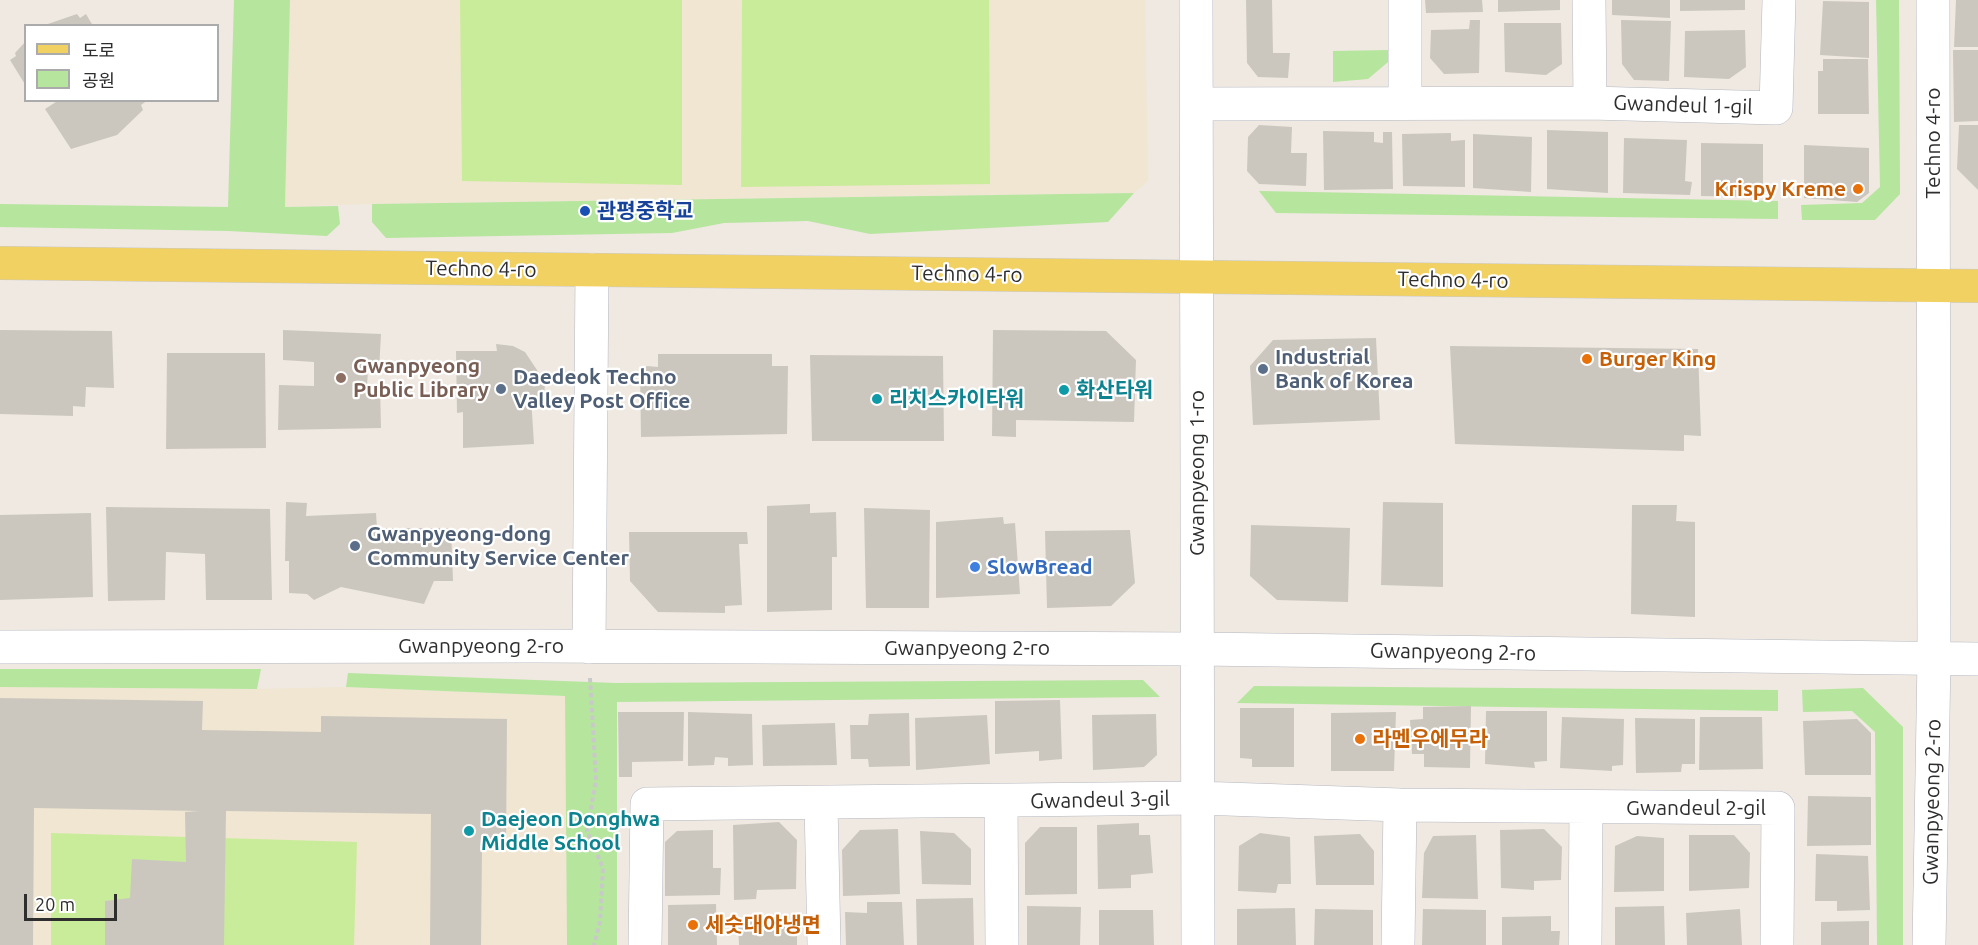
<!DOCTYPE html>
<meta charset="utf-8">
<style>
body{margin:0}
#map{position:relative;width:1978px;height:945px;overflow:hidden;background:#efe9e1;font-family:Ubuntu,"Noto Sans KR",sans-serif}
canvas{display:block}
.legend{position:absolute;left:24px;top:24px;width:195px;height:78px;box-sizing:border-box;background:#fff;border:2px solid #ababab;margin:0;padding:8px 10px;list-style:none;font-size:18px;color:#2e2e2e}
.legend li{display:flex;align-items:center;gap:12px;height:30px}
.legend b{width:30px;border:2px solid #ababab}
.scale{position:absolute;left:24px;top:894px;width:93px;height:27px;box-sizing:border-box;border:3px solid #2e2e2e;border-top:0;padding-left:8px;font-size:18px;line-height:21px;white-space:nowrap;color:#2e2e2e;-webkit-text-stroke:4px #fff;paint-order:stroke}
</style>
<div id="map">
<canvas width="1978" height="945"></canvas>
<ul class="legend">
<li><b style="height:8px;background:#f2d163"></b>도로</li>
<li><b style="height:16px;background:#b6e59e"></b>공원</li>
</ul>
<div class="scale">20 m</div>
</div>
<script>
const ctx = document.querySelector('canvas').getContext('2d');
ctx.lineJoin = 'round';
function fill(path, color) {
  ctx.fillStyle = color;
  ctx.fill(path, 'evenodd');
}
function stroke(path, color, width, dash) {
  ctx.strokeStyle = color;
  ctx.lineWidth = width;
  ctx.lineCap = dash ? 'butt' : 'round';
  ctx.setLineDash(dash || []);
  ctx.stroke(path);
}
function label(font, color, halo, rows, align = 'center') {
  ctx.font = font + ' Ubuntu,"Noto Sans KR",sans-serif';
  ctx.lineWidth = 4.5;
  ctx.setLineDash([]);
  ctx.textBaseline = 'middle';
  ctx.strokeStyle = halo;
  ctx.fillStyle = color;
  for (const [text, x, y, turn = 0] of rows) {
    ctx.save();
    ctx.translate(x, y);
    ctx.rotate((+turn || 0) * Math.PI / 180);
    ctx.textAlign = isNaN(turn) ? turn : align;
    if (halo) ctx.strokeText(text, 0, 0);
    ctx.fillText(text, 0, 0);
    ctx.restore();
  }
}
fill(new Path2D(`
 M290 0H1145L1148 181 1134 193 366 204 285 207Z
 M0 687 257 689 346 687 565 696 567 945H0Z`), '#f0e6d1');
fill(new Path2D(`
 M234 0H290L285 207 338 206 340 224 327 236 228 231 0 227V204L228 207Z
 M1876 0H1899L1900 194 1875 220H1802L1801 205 1862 203 1880 187Z
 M1389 50 1388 62 1368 79 1333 82V51Z
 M1259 191 1778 201V219L1276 213Z
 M1134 193 1108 222 870 234 808 221 724 223 672 233 386 238 372 222V204Z
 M0 669H261L257 689 0 687Z
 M348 673 616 683 1143 680 1160 697 617 702V945H567L565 696 346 687Z
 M1254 686 1778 690V711L1237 703Z
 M1863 688 1903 727V945H1877L1875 732 1852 711 1803 712 1802 690Z`), '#b6e59e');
fill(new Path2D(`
 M460 0H682V185L462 181Z
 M742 0H989L990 184 741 187Z
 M51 833 357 842 354 945H51Z`), '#c9ec9a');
fill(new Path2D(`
 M1246 0H1272L1273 53H1290L1288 78 1258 77 1247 63Z
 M1425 0H1482L1483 12 1426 13Z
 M1498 0H1560V10L1498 12Z
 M1612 0H1670V18L1612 15Z
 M1680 0H1745V10L1680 11Z
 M1956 0H1978V47H1954Z
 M1823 1 1869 2V58L1820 55Z
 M77 14 80 18 86 14 93 26H42Z
 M1470 20H1480L1479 73 1444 74 1430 58 1431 30 1469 29Z
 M1621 20 1671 21 1669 81 1634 80 1622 64Z
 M1504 23H1561L1562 64 1546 75 1505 72Z
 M1745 30 1746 67 1729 79 1684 77 1685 31Z
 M26 41V86L10 60 16 56 15 53Z
 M1953 50H1978V121L1954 122Z
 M1823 59H1868L1869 114H1818V71H1823Z
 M59 100H148L141 105 143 110 117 135 71 149 45 109Z
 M1259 125 1292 127 1291 153H1307L1306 186 1259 184 1247 171 1248 137Z
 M1959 125H1978V190L1957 169Z
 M1547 130 1608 132V193L1547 189Z
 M1323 131 1374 132V142L1383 143V132H1392L1393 189 1324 190Z
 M1451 133V141L1465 140V187L1403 186 1402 134Z
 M1473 134 1532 137 1531 192 1473 188Z
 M1624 138 1687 140 1685 181 1692 182 1690 195 1623 193Z
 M1701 143 1763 144V197L1701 196Z
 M1804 145 1869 148V193L1857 202 1804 198Z
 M0 330 112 331 114 388 86 387 85 407 73 406V416L0 414Z
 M283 330 381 334 379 371 368 370 367 386H380L381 428 278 430 279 385 314 386V362L283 360Z
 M993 330 1106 331 1136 360 1134 422 1016 420V437L992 436Z
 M1376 338 1380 420 1253 425 1250 366 1273 340Z
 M496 344 513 346 525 352 545 382 544 399 531 397 534 444 463 448V412L457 413 456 351H497Z
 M1450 346 1698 349 1701 436 1684 435V451L1455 444Z
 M167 353H265L266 448 166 449Z
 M658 354H772V366H788L787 434 641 437 640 372 647 366 658 367Z
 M810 355 943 356 944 441H812Z
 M286 502 307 503 306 516 376 513 377 528H451L453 581H434L424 604 341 587 314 600 307 594 289 593V561H285Z
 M1383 502 1443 503V587L1381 585Z
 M810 504V513L836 512 837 557H832V610L767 612V506Z
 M1632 505H1677L1676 521 1695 522V617L1631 614Z
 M106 507 270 509 272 600H206L205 554 166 552 165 600 108 601Z
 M864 508 930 510 929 608H866Z
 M91 513 93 597 0 600V515Z
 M1003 517 1004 524 1015 523 1020 594 936 598V522Z
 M1251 525 1350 528 1348 602 1277 600 1250 576Z
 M1130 530 1135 583 1111 606 1047 608 1045 531Z
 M629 532H747L748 544H739L742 605 725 606V613L658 612 630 581Z
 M0 698 203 701 202 730 321 732V716L507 719 506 849H482L481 945H430L431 814 226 811 224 945H105V901L130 898 132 859 186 862 185 812 199 811 34 808 33 945H0Z
 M1060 700 1062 759 1039 761V751L995 754V701Z
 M1471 706 1470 768 1424 767V754H1412L1410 720 1423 719V707Z
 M1240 708H1294V767H1252V759L1240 758Z
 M1486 711H1547V761L1534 762 1535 768 1485 764Z
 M618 712H684L683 761 632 762V777H619Z
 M688 712 752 714 753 765 728 766V758L715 757 714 765 688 766Z
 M1396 712 1394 771H1331V713Z
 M909 713 910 766 869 767 868 759H851L850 725H868L869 714Z
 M1156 714 1157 755 1144 767 1093 770 1092 715Z
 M987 715 990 764 916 770 915 718Z
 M1562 717 1624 719 1623 765 1612 766V771L1560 768Z
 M1700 717H1762L1763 769 1699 770Z
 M1635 718 1695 719V764H1682L1681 772 1636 773Z
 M1857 719 1871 733V775H1805L1803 721Z
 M835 723 837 765 763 766 762 725Z
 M1808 796 1871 797V845L1807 846Z
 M779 822 797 840 796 889 757 890 756 899 734 900 733 825Z
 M1139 823V835H1150L1153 873 1131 875V888L1098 889 1097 825Z
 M1040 827H1077V894L1025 895V843Z
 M898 829 900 894 843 896 842 850 860 830Z
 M1544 829 1562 847 1561 880 1534 881V890L1501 888 1500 830Z
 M713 830V868H721L720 895 665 896V842L677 831Z
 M920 831 954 833 971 849V885L922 884Z
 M1260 833 1290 837 1291 884H1278L1276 893 1238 891 1239 846Z
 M1360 834 1374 851V885H1316L1314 836Z
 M1476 835 1478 899 1422 898 1424 853 1433 836Z
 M1689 835H1734L1750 853 1749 888 1689 891Z
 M1637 836 1664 838V891L1614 892 1615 846Z
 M1816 854 1868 856 1870 910 1837 911V901H1815Z
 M973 898 974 945H917L916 899Z
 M867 902H902L904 945H846L845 912 867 913Z
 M716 904 717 945H668V905Z
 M1027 906 1081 907 1080 945H1027Z
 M1664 906 1665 945H1615V907Z
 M1295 908 1296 945H1237V909Z
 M1315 909 1373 910V945H1314Z
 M1423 909 1486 910V945H1422Z
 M1740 909 1742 945H1687L1686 913Z
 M1099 910H1153L1154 945H1099Z
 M1551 916V931H1560L1559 945H1502V917Z
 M797 920V945H739L738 922Z
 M1869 921V945H1821V922Z`), '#cbc7bf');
const minor = new Path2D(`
 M1196 0 1198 945
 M1589 0 1590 103
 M1405 103V0
 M1197 104 1590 103 1776 108 1779 0
 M0 647 536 646 1197 649 1978 659
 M589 647 592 270
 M1001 801 1002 945
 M821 803 824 945
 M645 945 647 804 1198 798 1400 805 1778 808 1777 945
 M1398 945 1400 805
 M1585 945 1586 807
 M1929 945 1934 659 1933 0`);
const major = new Path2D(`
 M0 263 1978 286`);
stroke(minor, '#b4b7c1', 34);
stroke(major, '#c9c9c9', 34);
stroke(new Path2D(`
 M590 678 596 780 587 831 603 868 600 922 594 945`), '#c9c9c9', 4, [4.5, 3]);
stroke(minor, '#fff', 33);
stroke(major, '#f2d163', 33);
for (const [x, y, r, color] of [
 [1858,189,6,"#e8710a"],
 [585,211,6,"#1a4fb4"],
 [1587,359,6,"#e8710a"],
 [1263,369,6,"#5c6f8a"],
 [341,378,6,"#8d6e63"],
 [501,389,6,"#5c6f8a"],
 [1064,390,6,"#0f9aa8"],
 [877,399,6,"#0f9aa8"],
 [355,546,6,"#5c6f8a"],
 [975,567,6,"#3f7fe0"],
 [1360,739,6,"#e8710a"],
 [469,831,6,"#0f9aa8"],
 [693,925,6,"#e8710a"]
]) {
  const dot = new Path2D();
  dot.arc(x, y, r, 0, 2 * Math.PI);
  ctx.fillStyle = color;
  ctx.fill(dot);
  stroke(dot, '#fff', 2);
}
label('21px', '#2e2e2e', '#fff', [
 ["Gwandeul 1-gil",1683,105,2],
 ["Techno 4-ro",1933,143,-90],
 ["Techno 4-ro",481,269,1],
 ["Techno 4-ro",967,274,1],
 ["Techno 4-ro",1453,280,1],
 ["Gwanpyeong 1-ro",1197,473,-90],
 ["Gwanpyeong 2-ro",481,646],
 ["Gwanpyeong 2-ro",967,648],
 ["Gwanpyeong 2-ro",1453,652,1],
 ["Gwandeul 3-gil",1100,800,-1],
 ["Gwanpyeong 2-ro",1932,802,-89],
 ["Gwandeul 2-gil",1696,808]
]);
label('bold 21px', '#c56008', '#fff', [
 ["Krispy Kreme",1846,189,"right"],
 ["Burger King",1599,359],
 ["라멘우에무라",1372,739],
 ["세숫대야냉면",705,925]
], 'left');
label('bold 21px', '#164399', '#fff', [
 ["관평중학교",597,211]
], 'left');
label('bold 21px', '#4e5e75', '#fff', [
 ["Industrial",1275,357],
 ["Bank of Korea",1275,381],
 ["Daedeok Techno",513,377],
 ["Valley Post Office",513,401],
 ["Gwanpyeong-dong",367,534],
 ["Community Service Center",367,558]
], 'left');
label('bold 21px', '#785e54', '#fff', [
 ["Gwanpyeong",353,366],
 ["Public Library",353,390]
], 'left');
label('bold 21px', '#0d838f', '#fff', [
 ["화산타워",1076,390],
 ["리치스카이타워",889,399],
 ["Daejeon Donghwa",481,819],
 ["Middle School",481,843]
], 'left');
label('bold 21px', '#366cbe', '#fff', [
 ["SlowBread",987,567]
], 'left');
</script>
